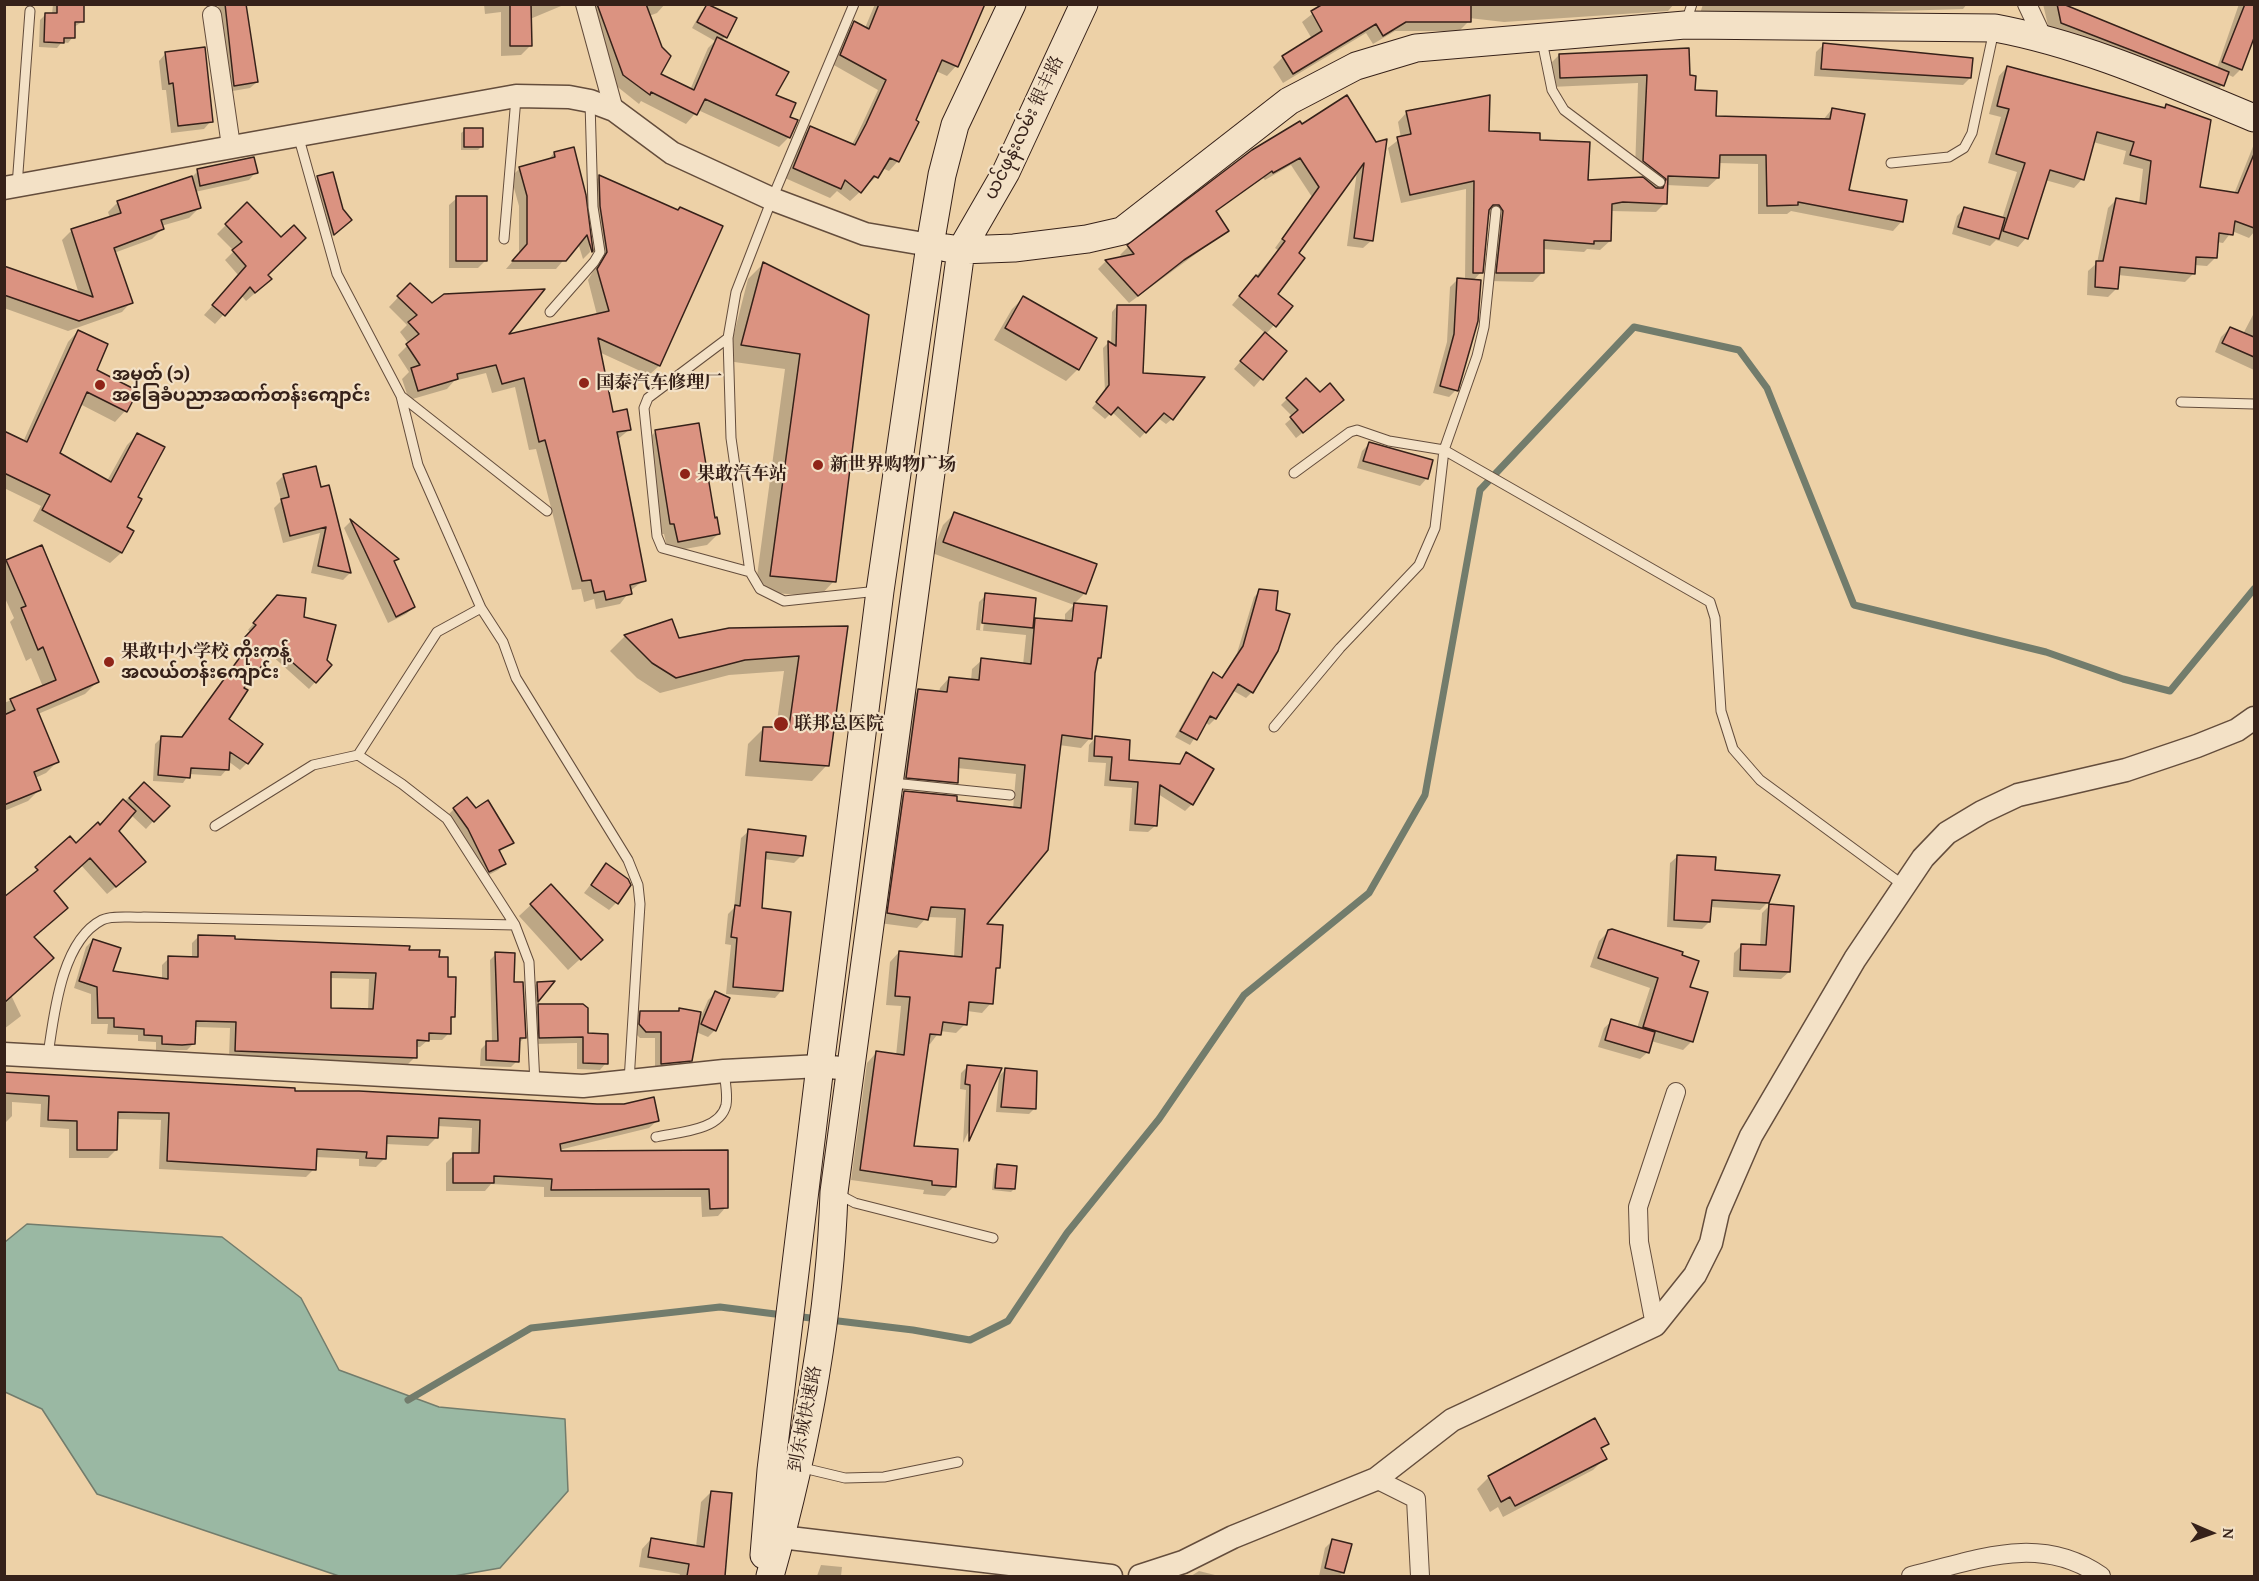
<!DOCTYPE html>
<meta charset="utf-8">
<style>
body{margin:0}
#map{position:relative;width:2259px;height:1581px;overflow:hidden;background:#edd1a7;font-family:"Gentium Book Plus",serif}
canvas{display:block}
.frame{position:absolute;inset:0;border:6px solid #362119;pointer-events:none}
.north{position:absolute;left:2181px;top:1503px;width:60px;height:60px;-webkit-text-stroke:4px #f3e1c6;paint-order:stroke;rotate:92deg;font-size:16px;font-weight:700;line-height:24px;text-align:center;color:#362119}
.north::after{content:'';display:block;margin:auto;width:21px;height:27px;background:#362119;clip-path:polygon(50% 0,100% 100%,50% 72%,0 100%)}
</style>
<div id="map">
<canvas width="2259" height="1581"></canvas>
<div class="frame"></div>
<div class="north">N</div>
</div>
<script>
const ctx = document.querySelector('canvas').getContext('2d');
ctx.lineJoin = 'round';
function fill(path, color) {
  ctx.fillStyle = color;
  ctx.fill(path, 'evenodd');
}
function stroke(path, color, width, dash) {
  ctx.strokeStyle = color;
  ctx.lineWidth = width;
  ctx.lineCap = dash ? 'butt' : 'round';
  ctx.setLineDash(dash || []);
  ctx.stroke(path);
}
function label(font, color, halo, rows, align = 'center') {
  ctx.font = font + ' "Gentium Book Plus","Noto Serif SC","Noto Sans Myanmar",serif';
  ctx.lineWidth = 4.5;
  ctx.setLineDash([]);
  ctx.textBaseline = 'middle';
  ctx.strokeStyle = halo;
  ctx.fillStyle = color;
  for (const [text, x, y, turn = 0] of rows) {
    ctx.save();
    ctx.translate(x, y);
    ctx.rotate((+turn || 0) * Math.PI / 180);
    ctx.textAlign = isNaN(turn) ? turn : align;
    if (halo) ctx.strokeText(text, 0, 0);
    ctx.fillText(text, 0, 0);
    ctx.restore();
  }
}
const water = new Path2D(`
 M27 1224 222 1237 301 1298 339 1370 439 1407 565 1419 568 1491 500 1568 454 1576H339L97 1494 42 1409 5 1392V1242Z`);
fill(water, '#9ab8a3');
stroke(water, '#727c6c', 1.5);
fill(new Path2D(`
 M53 4H82V22L74 27 73 37 68 43 62 42 57 48 39 47 40 20 46 14 52 15Z
 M218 4H246L257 82 250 88 227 92Z
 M484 4H566L530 19 531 45 521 55 501 56V12L485 14Z
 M584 4H665L657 13 649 16 659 74 690 90 708 48 715 41 692 28 701 12 707 6 733 21 722 41 774 96 788 117 789 137 779 147 698 110 686 124 641 101 639 104 614 84Z
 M875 4H984L956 66 947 76 936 71 898 161 889 171 882 168 876 177 850 201 837 191 830 198 785 178 801 137 811 127 851 146 857 135 878 90 832 64 845 32 854 23 865 28Z
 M1325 4H1674L1668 11 1504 22 1469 18V21L1459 31H1395L1373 44 1366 33 1283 83 1273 67 1283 57 1312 39 1302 22Z
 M1703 4H1967L1963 9 1699 17Z
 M2043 4H2064L2217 68 2239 4H2254V29L2241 69 2233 77 2227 74 2222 85 2211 97 2050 34Z
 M1823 45 1970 78 1963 85 1814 76 1816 52Z
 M1681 50 1684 90 1714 118 1823 120 1832 109 1848 191 1902 221 1893 231 1791 211 1787 214H1758V164L1718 163V178L1708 187 1666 185 1665 203 1656 212 1611 211 1610 241 1600 250 1587 249 1584 252 1542 249V273L1533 282 1488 281 1491 215 1487 214 1481 272 1473 281 1456 390 1449 397 1433 393 1447 342 1450 287 1457 280H1465L1466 189 1401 203 1388 148 1401 138 1398 122 1407 112 1488 133 1539 141 1587 182 1646 179 1635 170 1638 83 1551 87 1550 64 1559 55Z
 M166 53 211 121 204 129 171 133 166 90H162L159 61Z
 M2007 67 2164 109 2167 106 2198 189 2234 194 2254 144V232L2249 238 2232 231 2223 243 2217 242 2216 257 2207 266 2194 265 2193 274 2185 282 2118 275 2117 288 2108 297 2087 295 2088 271 2097 263 2108 208 2116 200 2139 204 2143 169 2123 164 2126 151 2093 142 2082 179 2074 188 2045 180 2026 238 2018 247 1996 240 1990 246 1952 234 1957 216 1965 208 2002 219 2017 172 1988 163 2001 117 1989 114 1999 76Z
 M1301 126 1376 144 1372 240 1363 248 1347 246 1357 171 1297 253 1276 294 1290 307 1266 334 1285 351 1254 387 1234 369 1265 333 1232 305 1278 250 1275 248 1312 197 1291 165 1265 180 1263 178 1215 212 1227 231 1129 303 1098 269 1106 261 1123 258 1120 255 1128 247Z
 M465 130 481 147 478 150H461V133Z
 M554 153 584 197 590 252 583 259 578 243 556 269H506L519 254V206L511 177 520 168 547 161Z
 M198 171 256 172 249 180 195 192 199 208 189 218 161 226 162 229 152 239 114 253 131 302 122 312 68 331 4 308V268L79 294 62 240 72 230 110 218 108 212 118 202 190 179Z
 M332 174 347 223 331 237 314 181Z
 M599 177 659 366 649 375 599 352 612 414 630 429 617 440 644 580 630 591 620 604 596 609 594 599 584 602 581 589 572 590 536 449 529 450 515 387 492 393 486 373 454 381 447 389 409 400 402 379 409 372 398 355 409 344 400 332 407 325 389 307 410 285 432 305 505 337 597 315 588 280 598 263 590 186Z
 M457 198 486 260 478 268H449V205Z
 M247 204 266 275 261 288 246 301 241 295 215 324 204 315 239 276 225 260 234 251 217 234Z
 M763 264 868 316 834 581 819 597 755 591 785 369 727 361 748 279Z
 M1023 298 1078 369 1066 381 994 340 1012 309Z
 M1117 306 1141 374 1172 419 1166 424 1158 418 1140 438 1112 412 1105 419 1092 408 1105 392 1103 348 1108 343 1111 345 1112 312Z
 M2254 313V370L2215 352 2221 337 2230 328 2243 334Z
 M78 331 95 370 136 391 125 411 115 422 80 404 58 453 107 481 127 445 137 435 136 497 125 527 132 531 121 553 110 563 33 521 41 506 4 488V433L23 442 68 342Z
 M1306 380 1336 406 1296 438 1285 424 1293 417 1281 405Z
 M655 432 713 520 718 534 707 545 668 552 664 534H660L645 443Z
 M1369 444 1427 478 1420 486 1357 468 1362 451Z
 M284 475 320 489 350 573 343 580 311 573 320 533 283 543 274 508 281 501 276 483Z
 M954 514 1085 593 1074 604 1100 657 1094 672 1090 738 1081 748 1059 745 984 926 998 968 994 972 991 1003 982 1013 967 1011 965 1024 956 1033 940 1031 930 1044H927L913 1147 954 1186 945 1196 923 1194 924 1190 851 1180 867 1063 876 1053 896 1056 901 1006 886 1005 890 962 899 952 954 957 956 918 927 917 917 928 879 923 895 802 905 792 955 803 1013 809 1016 774 957 768 956 782 947 792 897 787 909 700 918 691 939 693 940 688 949 678 971 681 972 669 982 660 1023 665 1026 635 976 630 979 602 986 595 1032 623 1036 619 1065 622V614L1074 605 932 553 943 525ZM983 601H986L983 631 980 630ZM1072 612H1075L1070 629Z
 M351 521 397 559 393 563 414 607 406 614 388 623 344 528Z
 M7 562 97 682 85 694 38 714 58 761 46 773 35 778 40 789 28 801 4 811V703L43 687 31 658 26 661 10 622 14 618 4 596V564Z
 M1260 591 1274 611 1277 651 1252 692 1246 698 1232 690 1215 719 1209 725 1205 722 1190 745 1175 737 1207 680 1213 674 1221 679 1237 653 1254 597Z
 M271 603 302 618 330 665 309 689 269 653 242 688 227 720 261 744 247 763 240 770 228 761 227 769 221 776 189 774 183 783 153 781 155 744 162 737 180 739 246 649 240 644 251 632 248 630Z
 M671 621 678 640 846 627 827 765 812 781 745 776 748 744 764 728H776L784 671 729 675 660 693 637 678 610 651 625 636Z
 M1095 738 1128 761 1177 765 1187 754 1192 804 1185 811 1158 794 1155 826 1148 832 1129 831 1132 788 1104 786 1106 763 1088 762 1089 745Z
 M144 784 167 806 146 829 131 815 117 831 136 870 107 894 81 865 52 892 11 995 21 1016 4 1029V902L69 838 76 845Z
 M454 809 476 810 512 842 499 852 504 864 498 870 483 878 448 815Z
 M749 831 802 855 794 863 764 859 760 910 782 990 775 998 726 994 731 945 725 944 728 914 734 908 741 838Z
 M1678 856 1714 872 1768 902 1760 910 1710 907 1709 922 1702 929 1667 927 1670 863Z
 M606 865 616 903 609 910 584 893Z
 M551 886 589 951 568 970 519 916Z
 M1769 906 1789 972 1781 979 1733 977 1734 953 1741 946H1760L1762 913Z
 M1609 931 1689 988 1692 1041 1683 1050 1651 1041 1648 1052 1640 1059 1598 1047 1604 1028 1612 1021 1637 1028 1650 988 1590 967 1599 941Z
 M199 936 408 951 438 959 446 978 453 1017 449 1021V1033L442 1040H428L420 1047H415V1057L408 1064 229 1057 230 1028 195 1027 194 1043 187 1050H156V1042L138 1041V1035L107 1034 108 1024H91V994L74 988 86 947 93 940 111 972 162 980V965L169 958 192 959V943ZM329 978 369 979 368 1010H329Z
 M496 954 513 984 524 1038 518 1044 517 1061 511 1067 480 1066 481 1049 487 1043H492L490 960Z
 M537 983H552L535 1003 534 986Z
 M715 993V1030L708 1037 696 1032 691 1060 684 1067 655 1070V1038H640L633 1031 634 1019 641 1012H677L680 1010 702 1014 708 1000Z
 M538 1005 587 1035 606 1063 600 1070 577 1069V1043L533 1044 532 1012Z
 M967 1067 999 1069 963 1143 966 1090 960 1089 961 1073Z
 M1005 1070 1035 1108 1029 1114 996 1112 999 1076Z
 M4 1073 658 1120 649 1128 559 1150V1153L726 1151V1207L718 1216 702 1217 701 1197H544V1187L491 1184 485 1191H446V1163L454 1155H471L472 1128 437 1126 436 1138 428 1146 385 1144 384 1159 376 1167 359 1166V1159L315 1157 314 1169 306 1177 159 1169 161 1120 116 1119V1150L108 1158H69V1129L40 1127 41 1104 12 1102V1116L4 1124Z
 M997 1166 1014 1189 1011 1192 992 1190 994 1169Z
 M1595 1420 1607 1443 1600 1450 1605 1458 1593 1470 1503 1517 1498 1507 1490 1512 1477 1489 1489 1477Z
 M711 1492 727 1554 724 1576H679L680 1574 639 1567 642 1549 651 1539 696 1547 701 1502Z
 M1333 1540 1343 1573 1339 1576H1319L1325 1548Z
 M821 1565 842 1567 841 1576H817Z
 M1199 1571 1219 1576H1191Z`), '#0003');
stroke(new Path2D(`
 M794 1316 819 1319
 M830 1320 913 1330 970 1340 1008 1321 1067 1233 1159 1119 1244 995 1369 893 1425 795 1480 490 1634 327 1739 350 1767 388 1854 605 2046 652 2123 679 2170 691 2254 589
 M408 1400 531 1328 720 1307 783 1315`), '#727c6c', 7);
const building = new Path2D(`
 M57 4H84V22H75V38H64V43L44 42 45 13H57Z
 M225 4H246L258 82 234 86Z
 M510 4H531L532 46H510Z
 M597 4H646L662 47 671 56 661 74 694 90 717 37 789 72 776 95 796 103 790 117 798 120 790 138 705 99 697 115 651 92 650 95 623 75Z
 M707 4 737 18 727 38 697 22Z
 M879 4H985L958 67 942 60 916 120 919 122 899 162 890 158 878 178 874 176 861 193 845 180 841 189 793 168 810 126 855 145 866 124 886 80 840 55 854 21 869 29Z
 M1323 4H1471V22H1406L1383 36 1376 24 1293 74 1282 56 1322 31 1311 11Z
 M2057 4H2063L2229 72 2224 86 2061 23Z
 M2245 4H2254V38L2242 70 2222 62Z
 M1823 43 1973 58 1971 78 1821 69Z
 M205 47 213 122 178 126 173 83 169 84 165 52Z
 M1689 48 1690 75 1696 76 1695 90 1717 91 1716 116 1830 119 1832 108 1865 114 1849 190 1907 200 1903 222 1798 202V205L1767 206 1766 155H1720L1719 178 1668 176 1667 204 1623 202 1612 204 1611 241H1594V244L1544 240V273H1496L1503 211 1499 205H1493L1489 210 1483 273H1473L1474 181 1410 195 1397 137 1411 134 1406 111 1490 95 1489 131 1540 133V140L1590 142 1588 180 1643 177 1656 188H1663L1666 179 1643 161 1647 75 1560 78 1559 54Z
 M2007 66 2165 108 2166 104 2211 120 2200 187 2238 193 2254 154V228L2235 221 2233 235 2219 233 2217 258 2196 257 2195 274 2120 267 2118 289 2095 287 2096 261H2103L2116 198 2146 204 2151 161 2130 155 2134 142 2097 132 2084 180 2050 170 2028 239 2003 231 2025 163 1996 154 2009 109 1997 106Z
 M1347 95 1376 142 1387 139 1373 241 1354 238 1364 163 1299 253 1305 258 1278 294 1293 306 1276 327 1239 296 1256 275 1258 277 1285 241 1282 239 1319 187 1300 158 1273 173 1272 171 1216 211 1229 231 1184 260 1138 296 1105 260 1134 254 1127 245 1252 150 1300 121 1302 124Z
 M464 128H483V147H464Z
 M574 147 586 195 593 251 592 252 587 235 566 261H512L527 244V196L519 167 555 157 554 152Z
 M254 157 258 173 200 186 197 169Z
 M333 172 343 209 352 220 334 235 317 176Z
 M599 175 678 210 680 207 723 226 660 366 598 338 613 412 627 409 631 430 617 432 646 581 630 585 632 594 606 600 604 591 594 593 591 580 582 581 545 440 539 442 524 378 502 384 496 365 457 374 458 379 418 391 411 368 420 365 406 344 419 334 408 322 417 315 397 296 410 283 432 303 444 294 545 289 509 334 609 311 597 269 607 252 600 206Z
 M192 176 201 208 161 220 164 229 114 248 133 303 79 321 4 295V266L93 297 71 229 121 213 117 201Z
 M456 196H487V261H456Z
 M247 202 281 237 294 225 306 238 268 275 272 279 255 293 250 287 225 316 212 305 246 266 232 250 242 242 225 224Z
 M1964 207 2005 218 1999 239 1958 227Z
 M763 262 869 315 836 582 770 576 800 354 741 345Z
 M1457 278 1481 280 1478 321 1458 391 1440 386 1454 334Z
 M1023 296 1097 338 1079 370 1005 328Z
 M1117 305H1146L1143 373 1205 377 1173 420 1164 413 1146 433 1118 407 1111 415 1096 402 1109 385 1108 341 1116 346Z
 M2230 327 2254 337V357L2222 343Z
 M78 330 108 344 97 370 138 391 127 412 87 392 60 453 111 482 137 433 165 447 138 497 142 499 127 527 134 531 122 553 42 510 50 495 4 473V431L27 442Z
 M1265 332 1287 351 1263 380 1240 361Z
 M1306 378 1320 392 1330 383 1344 400 1303 433 1290 417 1298 410 1286 398Z
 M699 423 715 518 717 517 720 534 678 542 674 524H670L655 430Z
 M1369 442 1433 460 1428 479 1363 461Z
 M316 466 321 487 329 485 351 573 318 566 326 527 290 536 281 499 289 497 283 474Z
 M954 512 1097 564 1086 594 943 542Z
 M350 519 399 559 394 561 415 607 396 617Z
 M42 545 99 682 37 709 59 762 34 772 41 790 4 805V715L15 710 10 699 56 680 43 647 38 650 21 608 26 606 6 560Z
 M1259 589 1278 591 1276 610 1290 614 1278 651 1253 693 1238 684 1216 719 1210 716 1197 740 1180 731 1213 672 1222 678 1243 646Z
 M985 593 1036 598 1033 628 982 623Z
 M277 595 306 598 304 617 336 625 327 660 332 665 316 683 276 648 244 688 248 690 229 719 263 744 248 764 230 752 229 770 191 768 190 778 158 775 161 736 182 737 251 642 245 637 256 625 253 623Z
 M1074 603 1107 606 1101 658H1098L1095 673 1092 739 1062 735 1048 850 987 924 1003 925 1000 968H996L993 1004 969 1002 967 1025 943 1022 941 1035 930 1034 914 1146 958 1149 956 1187 932 1185V1181L860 1170 876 1051 904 1055 910 997 895 996 899 951 962 957 965 909 931 907 928 920 887 913 904 791 957 796V801L1021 808 1025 765 959 758 958 783 906 778 918 689 947 692 949 677 979 680 981 658 1031 664 1035 618 1072 621Z
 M672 619 679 638 729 628 848 626 829 766 760 761 763 727H789L799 656 745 660 676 678 652 663 624 635Z
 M1095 736 1130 740 1129 760 1180 764 1186 752 1214 769 1193 805 1160 785 1157 826 1135 824 1138 782 1110 780 1112 757 1094 756Z
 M144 782 170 806 154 822 129 798Z
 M467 797 476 808 488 800 514 843 499 850 506 864 489 872 468 829 453 808Z
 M123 799 136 811 119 831 146 862 116 887 90 858 54 891 68 908 34 937 54 958 4 1003V897L38 870 35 867 70 836 76 843 98 822 100 825Z
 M748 829 806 836 803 856 766 852 762 908 791 912 783 991 733 987 737 938 731 937 735 905 740 906Z
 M1677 855 1716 857 1715 870 1780 875 1769 903 1712 900 1710 922 1674 920Z
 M606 863 628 879 631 885 618 904 591 885Z
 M551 884 603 940 581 960 530 904Z
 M1769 904 1794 906 1790 972 1740 970 1741 944 1766 945Z
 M1612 929 1683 952 1682 955 1699 961 1690 987 1708 992 1693 1042 1643 1027 1658 978 1598 958 1608 930Z
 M198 935 235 936V939L410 946 409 950H440L439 957H448V977H456L455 1017H451V1034L429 1033V1041L417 1040V1058L235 1051 236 1022 196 1021 195 1044 182 1045 162 1044V1036L144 1035V1029L114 1027V1018H98L97 987 79 981 93 939 121 948 113 971 168 979V956L198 957ZM331 972 376 973 373 1009 331 1008Z
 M495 952 515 953 514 982H523L526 1038H520L519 1062 486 1060V1041H498Z
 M555 981 538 1002 537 982Z
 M715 991 730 998 716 1031 701 1024Z
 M538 1004H583L588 1008V1033L608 1034V1064L583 1063V1037L539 1038Z
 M679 1008 701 1012 692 1061 661 1064V1032H646L639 1024 640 1011H679Z
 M1611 1019 1655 1032 1649 1053 1605 1040Z
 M967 1065 1002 1068 969 1141 970 1085 965 1084Z
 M1005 1068 1037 1071 1036 1109 1001 1107Z
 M4 1072 295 1088V1091H359L597 1104H624L654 1097 659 1121 560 1144 561 1151 728 1150V1208L710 1209 709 1189 551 1190 552 1179 494 1176V1183H453V1153H479L480 1120 439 1118 438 1138 387 1136 386 1159 366 1158 367 1152 317 1149 316 1170 167 1161 169 1113 118 1112 117 1150H77V1121L48 1120 49 1096 4 1093Z
 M997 1164 1017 1166 1015 1189 995 1188Z
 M1595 1418 1609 1444 1601 1448 1607 1459 1515 1506 1510 1497 1501 1502 1488 1476Z
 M711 1491 732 1493 725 1576H687L689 1564 648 1557 651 1538 704 1547Z
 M1332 1539 1352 1544 1344 1573 1325 1568Z`);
fill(building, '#db9381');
stroke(building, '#362119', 1.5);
const service = new Path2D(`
 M854 4 772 199 736 292 728 338 731 438 750 572 760 589 784 601 878 591
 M1686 22 1692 4
 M1542 41 1552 90 1564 110 1660 182
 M298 135 337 274 401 396 547 511
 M1891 163 1949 157 1964 148 1972 133 1994 30
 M17 186 30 11
 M504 239 516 98
 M550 312 594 262 600 252 593 207 590 102
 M728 338 648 398 644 408 657 536 662 548 750 572
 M2181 402 2254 404
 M1294 473 1350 432 1357 430 1389 441 1444 450 1710 602 1715 618 1721 711 1733 749 1760 780 1903 885
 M481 608 503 642 516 678 628 860 638 885 640 904 629 1081
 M1274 727 1340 648 1419 565 1435 528 1444 450 1477 356 1484 327 1496 211
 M358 755 437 632 481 608 418 465 401 396
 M893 783 1010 795
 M215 826 313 765 358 755 402 784 447 819 515 925 529 962 535 1084
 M48 1055C54 1015 61 941 102 920 112 915 132 918 144 917L515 925
 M656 1137C678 1132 720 1131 726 1105 728 1095 725 1081 724 1071
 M836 1193 855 1203 993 1238
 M799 1467 845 1478 884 1477 958 1462`);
const minor = new Path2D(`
 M585 4 614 110
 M2027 4 2042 36
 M212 15 231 146
 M1655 1325 1639 1242 1638 1207 1676 1092
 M1376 1479 1416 1499 1420 1576
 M1911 1576C1977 1560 2039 1533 2101 1576`);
const tertiary = new Path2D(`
 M4 188 516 96 569 97 590 101 614 110 672 153 772 199 865 234 930 245
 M4 1054 583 1086 724 1071 820 1066 850 1069
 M781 1537 1111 1576
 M1140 1576 1183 1562 1233 1537 1376 1479 1452 1420 1655 1325 1695 1275 1711 1243 1718 1212 1751 1136 1855 959 1923 858 1947 833 1982 812 2018 795 2126 770 2197 746 2237 730 2254 718`);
const secondary = new Path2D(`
 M947 248 961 250 1014 248 1087 239 1122 231 1289 101 1356 66 1416 48 1685 25 1995 28C2086 45 2169 83 2254 118
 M764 1555 771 1470 820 1066 880 591 930 245 942 175 955 125 1012 4
 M770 1576C805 1452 830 1321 834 1192L961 250 1006 172 1084 4`);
stroke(service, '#644d3c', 11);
stroke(minor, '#644d3c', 20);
stroke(tertiary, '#644d3c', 25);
stroke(secondary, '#362119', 29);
stroke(service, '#f3e1c6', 9);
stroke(minor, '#f3e1c6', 18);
stroke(tertiary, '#f3e1c6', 22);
stroke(secondary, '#f3e1c6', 27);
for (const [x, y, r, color] of [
 [584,383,6,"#8f2418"],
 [100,385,6,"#8f2418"],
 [818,465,6,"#8f2418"],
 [685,474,6,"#8f2418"],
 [109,662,6,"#8f2418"],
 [781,724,8,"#8f2418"]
]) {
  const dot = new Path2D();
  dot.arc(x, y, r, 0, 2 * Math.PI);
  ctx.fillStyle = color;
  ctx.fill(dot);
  stroke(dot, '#f3e1c6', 2);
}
label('18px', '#362119', '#f3e1c6', [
 ["ယင်ဖုန်းလမ်း 银丰路",1025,128,-64],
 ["到东城快速路",806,1419,-79]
]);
label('bold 18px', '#362119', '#f3e1c6', [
 ["အမှတ် (၁)",112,375],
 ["အခြေခံပညာအထက်တန်းကျောင်း",112,396],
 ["国泰汽车修理厂",596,383],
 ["新世界购物广场",830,465],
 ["果敢汽车站",697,474],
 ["果敢中小学校 ကိုးကန့်",121,652],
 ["အလယ်တန်းကျောင်း",121,673],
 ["联邦总医院",794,724]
], 'left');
</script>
